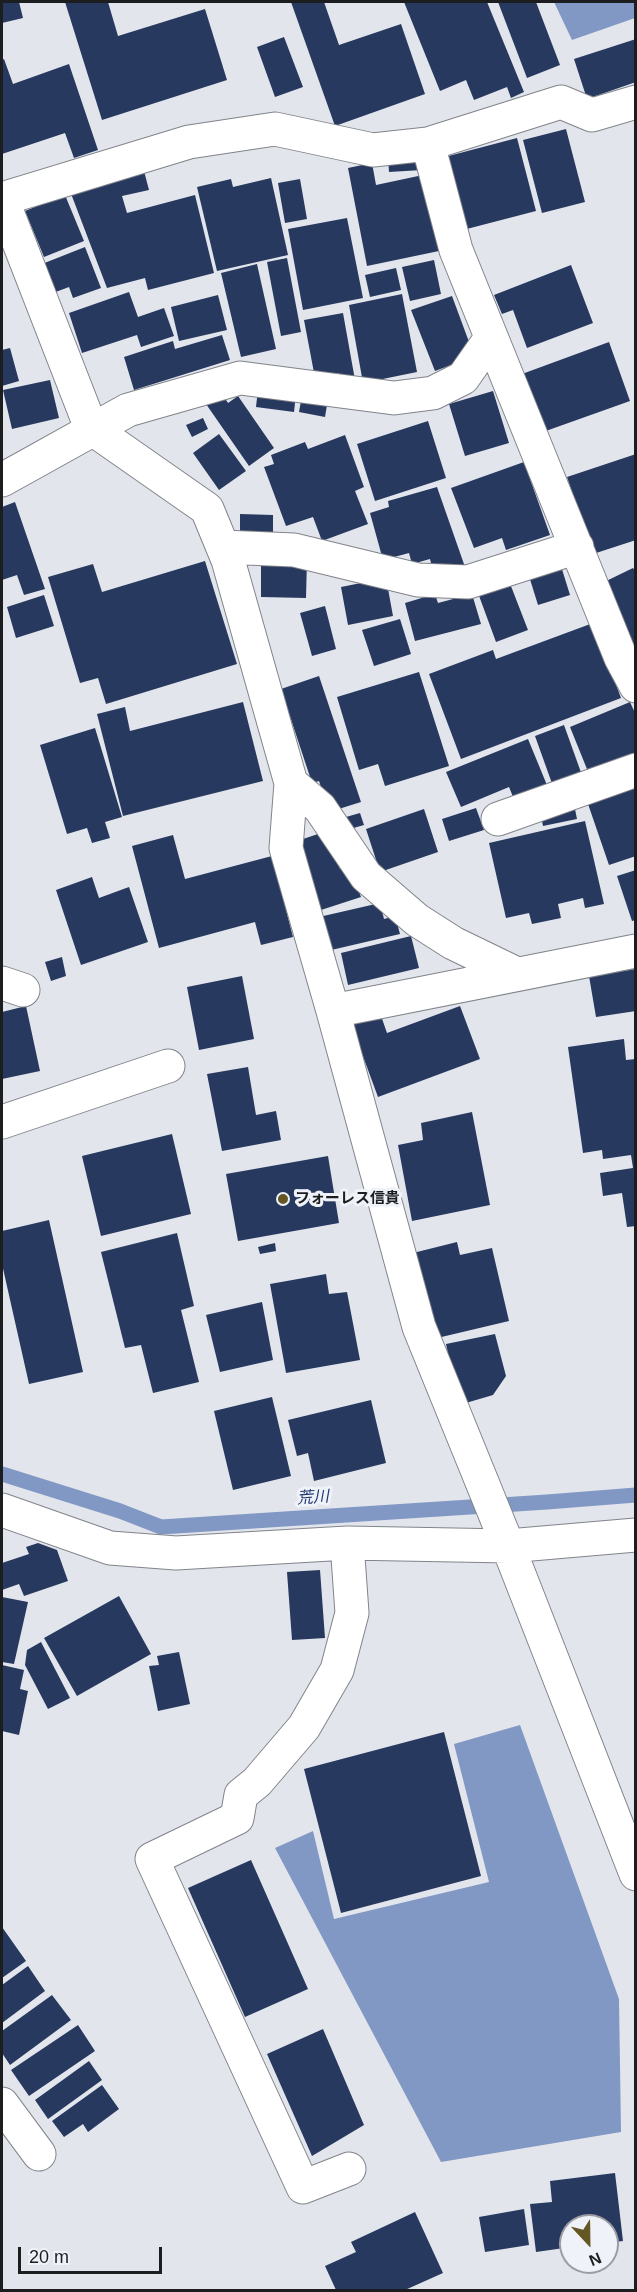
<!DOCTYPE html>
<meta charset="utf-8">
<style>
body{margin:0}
#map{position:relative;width:637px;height:2292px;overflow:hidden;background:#e2e5ec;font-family:Helvetica,sans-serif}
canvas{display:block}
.frame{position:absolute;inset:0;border:3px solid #1c1d1f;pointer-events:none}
.north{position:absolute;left:559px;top:2214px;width:60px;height:60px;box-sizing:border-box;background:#eff3f9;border:2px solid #9b9da2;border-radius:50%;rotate:158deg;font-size:16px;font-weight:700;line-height:24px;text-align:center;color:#1c1d1f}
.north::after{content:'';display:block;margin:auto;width:21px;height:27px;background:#645724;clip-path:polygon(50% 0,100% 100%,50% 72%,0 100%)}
.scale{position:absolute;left:18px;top:2247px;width:144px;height:27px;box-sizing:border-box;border:3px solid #1c1d1f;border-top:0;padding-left:8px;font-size:18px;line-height:21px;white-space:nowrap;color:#1c1d1f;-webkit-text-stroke:4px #eff3f9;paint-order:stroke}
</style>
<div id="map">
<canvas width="637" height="2292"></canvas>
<div class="frame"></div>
<div class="north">N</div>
<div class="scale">20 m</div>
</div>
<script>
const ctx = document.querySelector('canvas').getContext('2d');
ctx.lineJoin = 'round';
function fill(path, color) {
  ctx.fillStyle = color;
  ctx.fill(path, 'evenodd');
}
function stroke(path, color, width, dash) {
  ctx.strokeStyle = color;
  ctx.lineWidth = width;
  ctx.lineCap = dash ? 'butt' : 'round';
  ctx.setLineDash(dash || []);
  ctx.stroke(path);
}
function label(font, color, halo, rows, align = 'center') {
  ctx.font = font + ' Helvetica,"Noto Sans JP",sans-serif';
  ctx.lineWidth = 6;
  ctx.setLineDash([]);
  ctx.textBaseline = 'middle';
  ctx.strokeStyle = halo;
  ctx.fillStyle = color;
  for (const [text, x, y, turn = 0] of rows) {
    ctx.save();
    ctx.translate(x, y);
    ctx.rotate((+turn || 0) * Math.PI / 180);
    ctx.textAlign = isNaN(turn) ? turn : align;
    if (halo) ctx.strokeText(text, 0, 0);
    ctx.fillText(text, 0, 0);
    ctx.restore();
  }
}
fill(new Path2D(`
 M554 2H635V18L572 40Z
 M520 1725 619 1999 621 2132 441 2162 275 1848 313 1831 334 1919 489 1882 454 1744Z`), '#8298c4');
stroke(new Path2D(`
 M2 1474 120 1511 161 1527 547 1502 636 1495`), '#8298c4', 15);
fill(new Path2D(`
 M2 2H19L23 18 2 23Z
 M65 2H108L118 36 205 9 227 80 102 120Z
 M291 2H324L339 45 401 24 425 94 335 126Z
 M404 2H487L524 92 511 98 507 87 474 100 466 80 440 91Z
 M498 2H536L560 65 527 78Z
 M284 37 303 87 275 97 257 47Z
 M636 39V82L587 99 574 59Z
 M4 59 13 84 69 64 98 150 74 158 65 133 2 154V60Z
 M566 129 585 202 542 213 523 140Z
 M517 138 536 211 459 231 441 158Z
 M421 155 422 170 389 172 388 157Z
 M372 163 376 185 423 175 439 251 367 266 348 168Z
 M144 171 149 190 122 196 127 213 195 195 214 273 148 290 145 278 107 288 70 191Z
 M271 178 288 255 217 271 197 187 231 179 233 187Z
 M300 179 307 219 285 223 278 183Z
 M65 195 84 241 44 257 25 211Z
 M347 218 363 298 303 310 288 229Z
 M85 247 101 288 73 298 69 287 53 293 42 264Z
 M287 258 301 332 281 336 267 262Z
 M434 260 441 294 410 301 402 267Z
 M257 264 276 349 241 357 221 273Z
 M571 265 593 323 527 348 513 310 502 314 494 295Z
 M396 268 401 290 370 297 365 275Z
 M129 292 138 317 164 308 174 336 141 347 137 335 82 353 69 313Z
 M402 294 417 372 363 383 349 305Z
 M218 295 227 330 179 341 171 307Z
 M452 296 472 350 462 361 435 371 411 310Z
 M343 313 355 380 341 383 339 373 315 378 304 320Z
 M222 335 230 360 134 390 124 357 173 341 175 349Z
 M609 342 630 401 543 432 522 374Z
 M10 348 19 381 2 386V350Z
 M50 380 59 418 12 429 3 390Z
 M258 389 296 394 294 412 256 407Z
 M493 391 509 443 465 456 449 404Z
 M221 392 228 403 238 396 274 448 249 466 206 404Z
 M302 395 328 399 325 417 299 412Z
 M203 418 208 429 192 437 186 425Z
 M428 421 446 478 375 501 357 444Z
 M219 434 246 471 219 490 193 453Z
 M345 435 364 487 355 491 368 524 322 541 313 517 286 526 264 467 274 464 271 455 305 442 308 449Z
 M636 454V540L593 554 567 477Z
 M524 462 550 535 506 550 502 538 474 548 451 488Z
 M437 487 465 567 434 575 430 559 412 564 409 553 383 560 370 513 389 507 388 501Z
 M15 502 45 589 24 595 17 575 2 580V507Z
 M240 514 273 515V534H240Z
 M261 559H307L306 598 261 597Z
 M205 561 237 664 106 704 98 678 80 683 48 577 93 564 102 592Z
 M561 566 570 595 538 605 529 576Z
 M633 568 636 572V661L598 585Z
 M386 578 393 616 348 625 341 587Z
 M509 581 528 630 496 642 478 593Z
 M435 594 438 603 472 594 481 624 415 641 405 603Z
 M44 595 54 626 16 638 7 607Z
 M325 606 336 649 312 656 300 613Z
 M400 619 411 654 374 666 362 630Z
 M593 623 621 698 461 759 429 674 493 650 496 659Z
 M419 672 449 766 385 786 378 764 359 770 337 697Z
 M319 676 361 802 329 812 319 781 312 783 281 689Z
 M243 702 263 781 123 816 97 714 125 707 130 731Z
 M630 702 636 715V761L591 779 570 727Z
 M564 725 583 778 554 789 535 736Z
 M95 728 122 817 105 822 110 838 92 843 87 828 67 834 40 745Z
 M528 739 549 790 516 804 509 787 461 807 446 772Z
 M636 787V856L609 865 588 804Z
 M574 804 577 819 543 826 540 811Z
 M476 808 484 830 449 841 442 819Z
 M424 809 438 852 380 872 366 829Z
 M360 813 364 825 350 829 346 817Z
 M585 821 604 904 585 908 583 898 558 904 561 918 532 924 529 913 506 918 489 843Z
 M327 831 340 869 350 866 361 897 321 910 297 841Z
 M173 835 185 879 272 856 293 937 261 945 255 922 159 948 132 846Z
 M636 870V920L632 921 617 876Z
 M92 877 99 898 129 887 148 942 81 965 56 890Z
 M380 903 384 919 395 916 400 934 327 951 319 917Z
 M411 936 419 968 348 985 341 953Z
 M62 957 66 976 51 981 45 962Z
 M636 969V1011L596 1017 589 976Z
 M242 976 254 1039 199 1050 187 987Z
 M26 1006 40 1071 2 1079V1012Z
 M460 1006 480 1059 378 1097 350 1021 379 1010 387 1033Z
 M624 1039 626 1060 636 1059V1226L627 1227 622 1193 603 1196 600 1173 633 1168 631 1155 603 1159 602 1150 583 1153 568 1047Z
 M248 1067 256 1115 276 1111 281 1140 222 1151 207 1074Z
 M472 1112 490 1205 412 1221 398 1145 423 1140 421 1123Z
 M172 1134 191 1214 101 1236 82 1156Z
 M328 1156 339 1223 238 1241 226 1174Z
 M49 1220 83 1372 29 1384 2 1264V1231Z
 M177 1233 194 1306 181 1310 199 1382 153 1393 141 1345 125 1348 101 1252Z
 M457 1242 460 1255 492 1248 509 1321 433 1339 413 1253Z
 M275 1243 276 1251 260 1254 258 1247Z
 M326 1274 329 1294 347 1292 360 1360 286 1373 270 1284Z
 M262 1302 273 1360 220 1372 206 1315Z
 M495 1334 506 1376 493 1395 459 1405 446 1344Z
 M272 1397 291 1476 233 1490 214 1411Z
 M371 1400 386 1463 314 1481 308 1453 297 1456 288 1420Z
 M38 1543 57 1550 68 1581 24 1596 19 1584 2 1590V1563L29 1554 26 1547Z
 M320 1570 325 1638 292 1640 287 1572Z
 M119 1596 151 1654 77 1696 44 1638Z
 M2 1597 28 1602 14 1664 2 1662Z
 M41 1642 70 1698 48 1709 25 1665 27 1650Z
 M179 1652 190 1704 158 1711 149 1666 159 1665 157 1656Z
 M2 1665 24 1670 20 1689 28 1691 19 1735 2 1731Z
 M444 1732 481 1876 341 1913 304 1769Z
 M251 1860 308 1989 245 2017 188 1888Z
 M2 1927 26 1961 2 1978Z
 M28 1966 45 1991 2 2023V1985Z
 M52 1995 71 2020 10 2065 2 2053V2031Z
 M78 2025 95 2051 29 2096 11 2070Z
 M323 2029 364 2125 312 2156 267 2054Z
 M89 2061 102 2080 48 2119 35 2100Z
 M102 2085 119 2109 88 2132 83 2124 64 2137 52 2121Z
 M615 2173 623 2241 607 2243V2226H571V2247L536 2252 530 2204 552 2202 550 2181Z
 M524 2209 529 2245 485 2252 479 2217Z
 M415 2212 443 2273 405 2290H336L325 2266 356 2252 351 2242Z`), '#27395f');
const minor = new Path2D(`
 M428 144 456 250 621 658 636 686
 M2 199 91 428 207 509 228 560 291 783 286 848 333 1011 419 1327 508 1546 636 1874
 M2 199 189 142 275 129 373 150 428 144 561 102 592 115 636 102
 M2 480 128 410 240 378 394 398 433 393 463 378 491 338
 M223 547 294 550 418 580 468 582 577 547
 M291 783 320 808 366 876 417 920 453 943 517 974
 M498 819 636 770
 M2 983 23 990
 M333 1011 636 951
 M2 1122 168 1066
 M2 1510 110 1548 176 1553 347 1543 508 1546 636 1535
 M347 1543 352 1613 337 1670 304 1727 257 1782 241 1795 237 1818 152 1859 303 2187 349 2169
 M2 2104 39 2154`);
stroke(minor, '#81848a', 35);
stroke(minor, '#fff', 33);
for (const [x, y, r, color] of [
 [283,1199,6,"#645724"]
]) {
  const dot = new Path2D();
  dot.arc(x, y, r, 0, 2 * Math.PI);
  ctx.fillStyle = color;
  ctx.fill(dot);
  stroke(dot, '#eff3f9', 2);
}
label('bold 15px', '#1c1d1f', '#eff3f9', [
 ["フォーレス信貴",295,1199]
], 'left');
label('italic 16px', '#1f376f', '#eff3f9', [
 ["荒川",313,1498,-4]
]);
</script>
